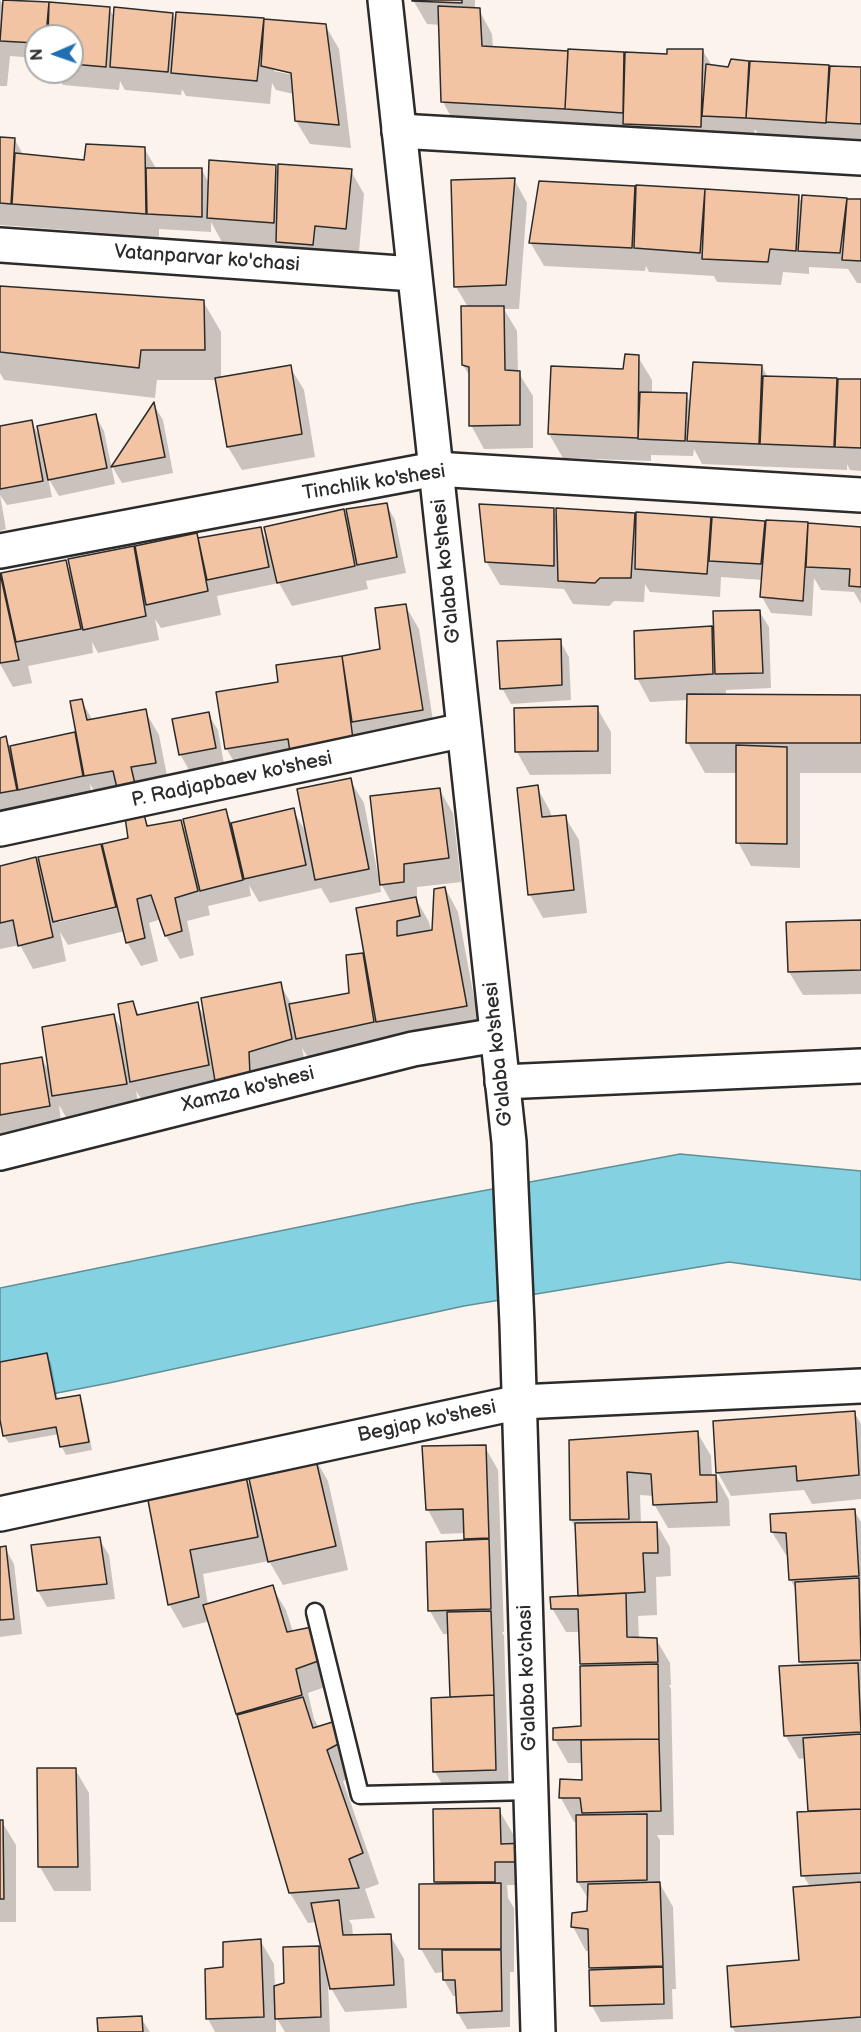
<!DOCTYPE html>
<style>
body{margin:0}
#map{position:relative;width:861px;height:2032px;overflow:hidden;background:#fdf3ed;font-family:"Balsamiq Sans",sans-serif}
canvas{display:block}
.north{position:absolute;left:24px;top:24px;width:60px;height:60px;box-sizing:border-box;background:#fff;border:2px solid #aaa;border-radius:50%;rotate:268deg;font-size:16px;font-weight:700;line-height:24px;text-align:center;color:#2b2b2b}
.north::after{content:'';display:block;margin:auto;width:21px;height:27px;background:#1f6fb2;clip-path:polygon(50% 0,100% 100%,50% 72%,0 100%)}
</style>
<div id="map">
<canvas width="861" height="2032"></canvas>
<div class="north">N</div>
</div>
<script>
const ctx = document.querySelector('canvas').getContext('2d');
ctx.lineJoin = 'round';
function fill(path, color) {
  ctx.fillStyle = color;
  ctx.fill(path, 'evenodd');
}
function stroke(path, color, width, dash) {
  ctx.strokeStyle = color;
  ctx.lineWidth = width;
  ctx.lineCap = dash ? 'butt' : 'round';
  ctx.setLineDash(dash || []);
  ctx.stroke(path);
}
function label(font, color, halo, rows, align = 'center') {
  ctx.font = font + ' "Balsamiq Sans",sans-serif';
  ctx.lineWidth = 5;
  ctx.setLineDash([]);
  ctx.textBaseline = 'middle';
  ctx.strokeStyle = halo;
  ctx.fillStyle = color;
  for (const [text, x, y, turn = 0] of rows) {
    ctx.save();
    ctx.translate(x, y);
    ctx.rotate((+turn || 0) * Math.PI / 180);
    ctx.textAlign = isNaN(turn) ? turn : align;
    if (halo) ctx.strokeText(text, 0, 0);
    ctx.fillText(text, 0, 0);
    ctx.restore();
  }
}
const water = new Path2D(`
 M680 1154 861 1171V1280L729 1262 464 1306 109 1383 0 1404V1288L412 1204Z`);
fill(water, '#84d2e1');
stroke(water, '#608f98', 1.5);
fill(new Path2D(`
 M0 0 4 7V0H18L48 4 51 8 109 9 115 18 172 14 177 21V14L325 25 339 49 351 148 310 144 296 121 294 94 276 90 272 83 270 104 186 96 182 89 181 95 125 90 120 81 119 90 63 85 55 72H72V36H36V58L10 56 7 86H0ZM274 68 298 73V76L274 71Z
 M413 0H475V10H479L492 34 493 48 623 54 627 60 703 51 712 66 730 68 749 62 751 66 828 67 831 72 861 69V139L839 138V146L762 141 755 129 754 134 714 132V150L456 126 443 102 440 25 427 24Z
 M0 139 15 140 24 156 85 161 144 148 157 170H202L209 183 275 166 280 174 351 171 364 194 359 252 327 249 326 268 291 266 280 246 222 242 211 222V232L159 229V237L0 225Z
 M514 179 527 203 519 309H504L517 331 518 372 533 396V448L484 449 471 425V378L463 365 468 307 456 287Z
 M540 182 798 196 803 204 846 200 861 201V283H857L848 269 809 267V274L783 272 781 285 717 282 714 276 649 272 646 266 645 271 544 266 530 242Z
 M0 287 203 301 221 332V379L290 367 304 390 315 457 242 470 228 447 217 380H157L155 398 4 380 0 373Z
 M638 357 652 380V394L686 395 691 404 762 366 768 378 836 380 840 386 861 381V471L850 470 847 464V470L702 464 694 449 693 456 651 455V461L563 458 549 434Z
 M154 405 163 420 173 473 122 483 113 468Z
 M95 415 104 431 115 484 59 496 48 478 52 497 7 505 0 495 6 529 0 531V428L31 421 40 438Z
 M386 504 395 520 406 573 366 581 368 589 292 606 279 583 217 596 221 615 161 628 155 619 159 640 98 653 92 642 93 653 28 666 32 683 13 687 0 664V575L65 562 72 574 133 548 138 556 197 535 199 540 260 529 268 543 343 511 349 522Z
 M553 510 557 518 634 514 638 520 710 519 713 524V519L861 528V604L854 592 821 590 814 578 812 616 771 613 762 597 763 580 721 577 720 597 650 592 645 584 644 602 614 601 609 606 573 604 564 589 500 585 486 561Z
 M405 605 419 629 435 734 324 769V777L306 781 296 764 240 772 226 748 280 684 278 667 382 650Z
 M759 611 769 627 771 688 726 690V696H861V773H800V868L751 866 738 842 737 773H705L688 743V700L650 702 637 678 711 628 715 636Z
 M560 641 569 657 571 700 511 704 502 688Z
 M81 700 93 721 145 711 159 735 169 786 99 799 90 784 91 792 28 805 30 814 0 836V739L5 738 10 747 74 734 79 742Z
 M597 708 611 732V774L530 775 517 752Z
 M208 714 218 730 224 764 189 770 180 754Z
 M350 780 364 803 378 875H380L439 789 453 813 461 882 417 887V901L429 922 432 937 445 888 458 912 480 1029 391 1045 385 1035 387 1045 311 1062 302 1048 305 1063 145 1105 136 1091 139 1107 67 1119 59 1105 62 1130 0 1141V1066L42 1059 50 1073 113 1015 124 1033 132 1003 140 1016 197 1004 205 1017 280 984 292 1005 351 994 362 955 367 963 392 903 380 882 381 892 330 903 321 888 259 902 249 885 251 896 208 906 210 915 187 921 194 955 180 959 166 936 161 919 149 923 158 961 141 966 127 942 125 931 68 945 60 932 66 961 33 969 20 945 0 949V868L36 859 41 869 40 859 130 839 143 815 149 827 180 821 187 834 225 811 233 825 293 810 307 834ZM124 903 125 906 59 922V919Z
 M537 787 550 811 552 818 565 817 579 840 587 913 543 918 530 895Z
 M861 921V994L803 995 789 972Z
 M46 1355 51 1363 58 1400 79 1397 83 1404 92 1450 66 1455 62 1447 59 1434 9 1443 4 1436 0 1412V1364Z
 M854 1412 861 1424V1499L812 1504 804 1490 731 1496 718 1473Z
 M697 1432 711 1456 712 1476H716L729 1500 730 1526 668 1528 654 1504V1496L640 1495 641 1523H656L670 1547 671 1576 656 1577 657 1615 638 1616 639 1639H656L670 1663 671 1685H669L671 1689 674 1835H657L660 1840V1884L673 1907 676 1989H672L673 2019 601 2022 592 2006 593 1971 591 1968 590 1951H586L573 1927 589 1913V1900L578 1882V1822H574L561 1798V1781H584L583 1763H568L555 1740 582 1727 584 1668 582 1664 581 1632H566L552 1608 579 1597 577 1530 571 1520 570 1442Z
 M424 1447H485L498 1470 504 1632H502L504 1636 509 1793 449 1796 435 1772 432 1699 451 1698 449 1634H443L430 1611 466 1542V1533L441 1534 428 1510Z
 M314 1457 328 1481 348 1570 283 1585 269 1561 203 1574 208 1605 272 1587 286 1610 293 1632 311 1628 334 1684 308 1693 314 1719 319 1728 338 1722 361 1772 343 1781 379 1884 365 1889 375 1918 349 1920 352 1925 353 1936 390 1935 404 1959 407 2008 345 2012 328 1983 330 2032H285L276 2017V2032H215L208 2019 225 1968 260 1940 274 1964 275 1987 285 1985 318 1947 323 1956 317 1922 308 1923 290 1893 210 1621 183 1628 169 1604 148 1496 245 1477 253 1491Z
 M854 1510 861 1522V2032H735L732 2027 800 1961 810 1887 803 1875 810 1813 806 1758 799 1759 785 1735 803 1666 800 1662 797 1591 790 1579 789 1555H786L772 1532Z
 M99 1539 109 1555 115 1599 47 1607 38 1591 33 1546Z
 M0 1548H5L14 1564 22 1634 0 1637Z
 M39 1769H75L89 1793 91 1891H54L40 1867Z
 M499 1810 513 1834V1845L539 1885H507L508 1898 514 1908V1972H510V2027L467 2029 458 2013V1996H453L444 1980V1972L435 1973 421 1949 437 1885 435 1882Z
 M0 1822H2L16 1845V1922H0Z
 M141 2018 150 2032H99Z`), '#0003');
const building = new Path2D(`
 M3 0 49 2 46 36H36V43L0 41Z
 M412 0H462V3L412 1Z
 M49 2 110 7 106 67 72 64V36H48Z
 M438 6 480 8 482 46 568 51 565 109 441 102Z
 M114 7 173 13 168 72 110 67Z
 M176 12 264 18 257 81 171 73Z
 M264 19 326 24 339 125 295 121 291 73 261 66Z
 M568 49 624 52 623 113 565 109Z
 M667 49H703L701 127 623 124 625 52 667 54Z
 M731 59 749 61 746 118 702 116 706 64 728 67Z
 M750 61 829 65 826 123 746 118Z
 M830 66 861 67V124L826 122Z
 M0 137 15 138 11 204 0 203Z
 M86 144 145 147 146 214 12 204 15 153 84 160Z
 M209 160 276 165 274 223 207 218Z
 M278 164 352 169 346 229 315 226 313 245 276 242Z
 M146 168H202V217L147 214Z
 M515 178 506 285 454 287 451 180Z
 M539 181 635 186 632 248 529 243Z
 M636 185 705 189 700 253 634 248Z
 M705 189 799 195 796 251 770 249 768 262 702 259Z
 M802 195 847 198 840 253 798 251Z
 M847 199H861V261L842 260Z
 M0 286 204 300 205 350H141L139 368 0 352Z
 M461 306H504L505 370 520 371V425L469 426V367L462 365Z
 M625 354 639 355 638 438 548 434 551 366 623 369Z
 M693 362 762 365 759 444 687 441Z
 M291 365 302 434 227 447 215 378Z
 M763 376 837 378 834 447 760 444Z
 M838 379H861V448L835 447Z
 M640 392 687 393 685 441 638 439Z
 M154 402 165 457 111 467Z
 M96 414 107 468 48 480 37 426Z
 M32 420 43 481 0 489V426Z
 M387 503 397 557 357 565 346 509Z
 M479 504 554 508V566L485 562Z
 M556 508 635 513 631 578H600L595 583 558 581Z
 M344 509 355 566 277 583 264 527Z
 M636 512 711 517 707 574 635 569Z
 M712 517 765 521 761 564 709 561Z
 M766 520 808 522 803 601 760 597Z
 M808 523 861 527V587L849 586 850 569 806 567Z
 M261 527 269 567 207 580 198 538Z
 M197 533 208 591 146 605 135 546Z
 M134 546 146 616 83 630 68 559Z
 M66 560 81 629 16 642 1 573Z
 M0 573 19 660 0 663Z
 M406 604 423 710 352 722 342 656 380 649 375 608Z
 M760 610 763 673 715 674 713 611Z
 M712 626 713 674 635 679 634 631Z
 M561 639 562 685 500 689 497 641Z
 M342 656 353 739 291 758 288 739 225 749 216 692 278 682 276 665Z
 M687 694 861 695V743H686Z
 M82 699 87 720 146 709 156 763 131 767 135 784 117 788 113 771 84 776 70 701Z
 M598 706V751L515 752 514 708Z
 M209 712 216 748 179 755 172 719Z
 M75 732 83 776 18 790 10 746Z
 M6 736 17 790 0 793V738Z
 M736 745 787 747V844L736 843Z
 M351 778 369 869 315 880 297 789Z
 M538 785 542 817 566 815 574 890 528 895 517 788Z
 M440 788 449 858 404 864V882L380 885 370 796Z
 M294 808 306 865 244 879 231 823Z
 M226 809 243 880 200 891 183 819Z
 M144 814 147 826 181 820 198 891 175 898 182 931 165 936 151 895 137 899 145 938 126 943 102 844 128 838 125 817Z
 M101 844 116 907 53 922 38 857Z
 M36 857 53 937 18 946 13 920 0 923V866Z
 M445 887 467 1006 376 1022 356 908 416 897 420 916 397 921V936L432 930 434 889Z
 M861 920V970L788 972 786 922Z
 M363 953 374 1022 296 1039 289 1004 349 993 346 955Z
 M281 982 292 1039 249 1052 250 1075 215 1081 201 998Z
 M133 1001 137 1015 198 1002 209 1065 130 1082 118 1004Z
 M114 1014 127 1084 52 1096 42 1027Z
 M42 1057 50 1106 0 1115V1064Z
 M47 1353 56 1399 80 1395 89 1442 60 1447 56 1427 3 1436 0 1420V1362Z
 M855 1411 859 1475 797 1481 796 1466 716 1473 713 1421Z
 M698 1431 700 1475H716L717 1502 653 1505 651 1474 627 1472 629 1519 570 1520 569 1440Z
 M486 1445 489 1538 464 1539 463 1509 426 1510 422 1446Z
 M315 1456 336 1546 268 1562 247 1470Z
 M246 1476 258 1537 190 1550 199 1597 168 1605 147 1495Z
 M855 1509 859 1576 789 1580 786 1533 771 1532 770 1514Z
 M657 1522 658 1553H643L645 1592 578 1596 575 1523Z
 M100 1537 107 1584 37 1591 31 1545Z
 M489 1539 491 1609 428 1611 426 1542Z
 M6 1546 14 1619 0 1620V1547Z
 M859 1578 861 1660 799 1662 795 1582Z
 M273 1585 287 1632 312 1627 321 1660 296 1669 302 1695 236 1714 203 1605Z
 M626 1593 627 1637 657 1638 658 1662 580 1664 578 1609H551L550 1597Z
 M491 1611 494 1695 450 1697 447 1612Z
 M858 1663 861 1732 784 1736 779 1666Z
 M658 1664 659 1739 553 1740V1728L581 1726 580 1666Z
 M494 1695 496 1770 433 1772 431 1698Z
 M303 1697 313 1728 339 1720 344 1741 327 1750 363 1853 349 1859 359 1888 289 1893 237 1715Z
 M861 1734V1809L808 1811 803 1738Z
 M659 1739 661 1811 582 1813 580 1798H559L560 1779 582 1780 581 1740Z
 M37 1768H76L78 1867H38Z
 M500 1808 501 1844 525 1843 526 1862H495V1882H434L433 1809Z
 M861 1809V1873L801 1876 797 1812Z
 M647 1814V1880L577 1882 576 1815Z
 M0 1820H3L4 1899H0Z
 M660 1882 663 1966 589 1968 588 1929 571 1927 572 1913 587 1911 588 1884Z
 M861 1882V2017L731 2027 727 1966 799 1960 793 1887Z
 M501 1883V1949H419V1884Z
 M339 1900 343 1935 391 1934 394 1985 330 1989 311 1903Z
 M261 1939 264 2017 206 2019 205 1969 223 1967V1942Z
 M319 1946 321 2017 275 2019 274 1986 284 1983 283 1947Z
 M442 1950H501L502 2011 457 2013 455 1980H443Z
 M663 1967 664 2004 590 2006 589 1970Z
 M142 2016 143 2032H98L97 2018Z`);
fill(building, '#f3c4a3');
stroke(building, '#2b2b2b', 1.5);
const service = new Path2D(`
 M315 1612 360 1795 531 1791`);
const minor = new Path2D(`
 M399 131 861 158
 M0 551 435 469 861 495
 M0 829 464 730
 M502 1082 861 1066
 M0 1153 413 1049 497 1035
 M0 1514 520 1402 861 1386`);
const tertiary = new Path2D(`
 M385 0 509 1142 517 1324 538 2032
 M0 245 414 274`);
stroke(service, '#2b2b2b', 21);
stroke(minor, '#2b2b2b', 38);
stroke(tertiary, '#2b2b2b', 38);
stroke(service, '#fff', 16);
stroke(minor, '#fff', 33);
stroke(tertiary, '#fff', 33);
label('20px', '#2b2b2b', '#fff', [
 ["Vatanparvar ko'chasi",207,259,4],
 ["Tinchlik ko'shesi",374,483,-9],
 ["G'alaba ko'shesi",447,571,-96],
 ["P. Radjapbaev ko'shesi",232,780,-12],
 ["G'alaba ko'shesi",499,1054,-96],
 ["Xamza ko'shesi",248,1090,-14],
 ["Begjap ko'shesi",427,1422,-12],
 ["G'alaba ko'chasi",528,1678,-92]
]);
</script>
